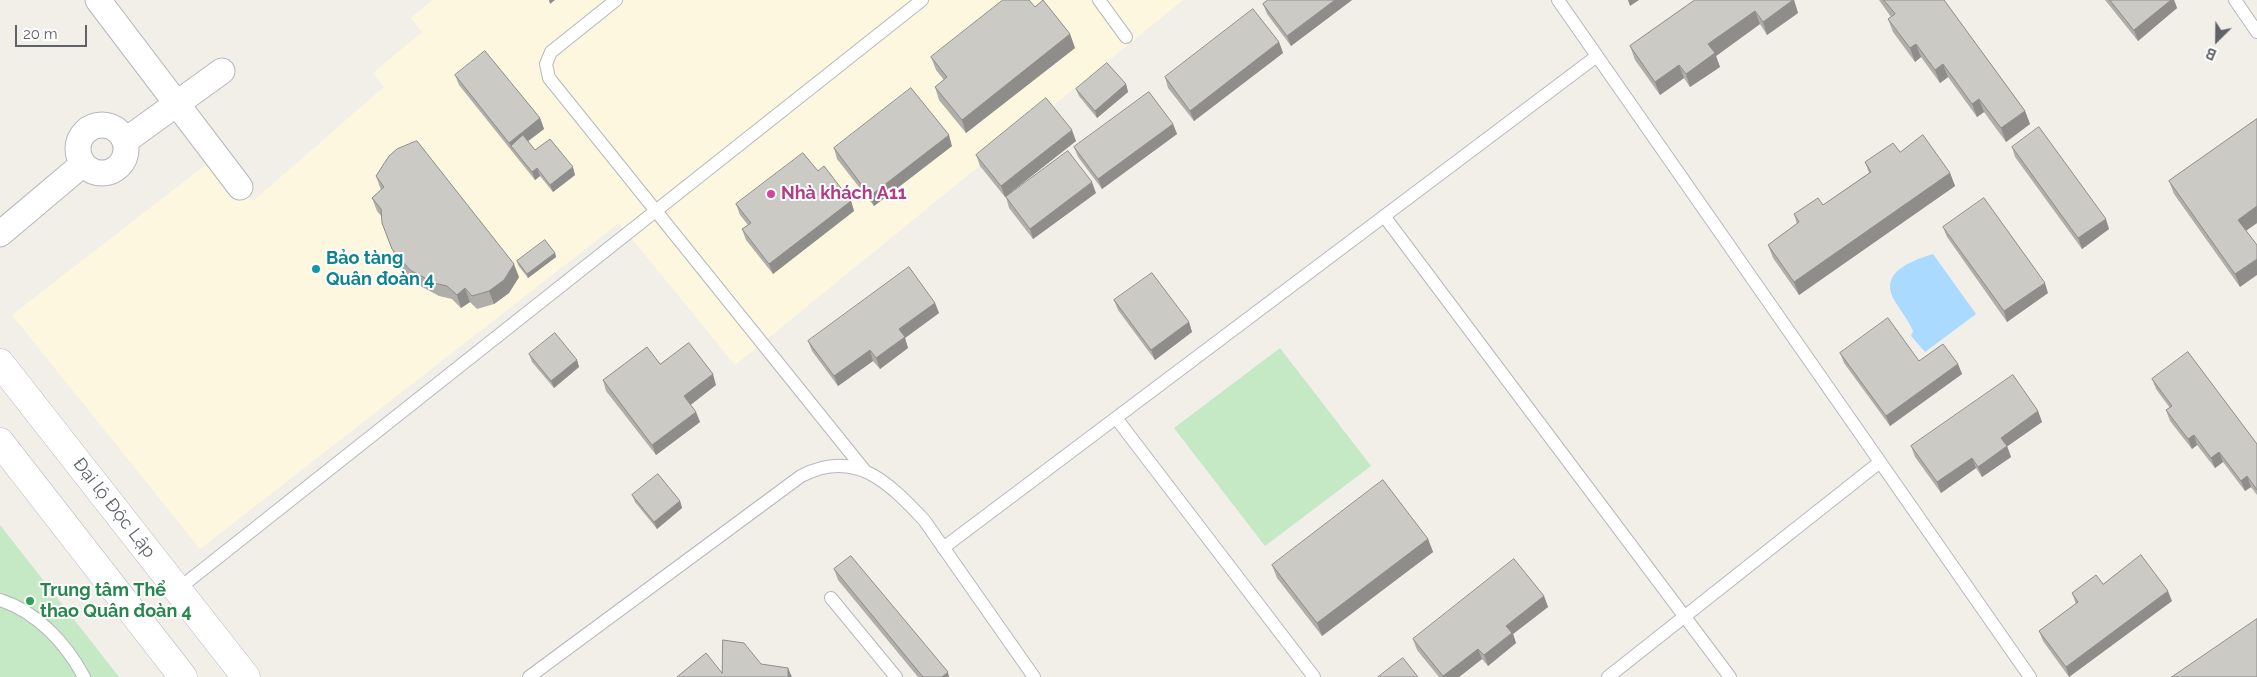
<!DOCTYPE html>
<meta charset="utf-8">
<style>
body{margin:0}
#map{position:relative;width:2257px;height:677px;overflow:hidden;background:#f1efe8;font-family:Raleway,sans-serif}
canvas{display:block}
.north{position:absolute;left:2192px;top:15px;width:50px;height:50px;-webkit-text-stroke:4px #fff;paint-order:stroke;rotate:203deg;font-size:14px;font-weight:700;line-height:20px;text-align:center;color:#5f6368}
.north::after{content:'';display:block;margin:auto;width:18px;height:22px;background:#5f6368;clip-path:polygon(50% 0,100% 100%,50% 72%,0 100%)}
.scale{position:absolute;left:15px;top:25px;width:72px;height:22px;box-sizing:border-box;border:2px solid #5f6368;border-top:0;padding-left:6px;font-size:15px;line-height:18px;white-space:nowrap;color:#5f6368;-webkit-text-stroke:4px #fff;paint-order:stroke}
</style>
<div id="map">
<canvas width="2257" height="677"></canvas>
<div class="north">B</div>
<div class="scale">20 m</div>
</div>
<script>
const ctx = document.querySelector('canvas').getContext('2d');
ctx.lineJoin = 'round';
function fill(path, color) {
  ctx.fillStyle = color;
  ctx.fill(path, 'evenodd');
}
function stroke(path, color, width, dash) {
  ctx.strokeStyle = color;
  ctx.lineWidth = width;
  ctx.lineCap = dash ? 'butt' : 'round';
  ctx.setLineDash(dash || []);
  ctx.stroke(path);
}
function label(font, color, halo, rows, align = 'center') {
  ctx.font = font + ' Raleway,sans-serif';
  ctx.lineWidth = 4;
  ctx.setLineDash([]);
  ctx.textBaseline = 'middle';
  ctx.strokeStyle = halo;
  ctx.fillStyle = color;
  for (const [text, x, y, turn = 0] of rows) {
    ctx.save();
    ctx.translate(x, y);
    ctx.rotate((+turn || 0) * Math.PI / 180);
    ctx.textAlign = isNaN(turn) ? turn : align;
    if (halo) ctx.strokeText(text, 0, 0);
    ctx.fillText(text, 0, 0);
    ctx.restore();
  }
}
fill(new Path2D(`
 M432 0H1183L735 365 619 223 200 549 12 315 217 156 253 201 384 87 373 73 422 32 411 18Z`), '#fef7e0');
fill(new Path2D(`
 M1280 348 1371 466 1265 546 1174 428Z
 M0 525 119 677H0Z`), '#c5e8c5');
fill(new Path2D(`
 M1933 254 1976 314 1925 352 1911 336 1913 331C1908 319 1899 309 1893 298 1880 271 1914 260 1933 254Z`), '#aadaff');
const lane = new Path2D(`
 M616 0 551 52 546 64 549 78 865 471
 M1099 0 1126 37
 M1558 0 2030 677
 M2235 0 2257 32
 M1384 216 1730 677
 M1116 418 1314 677
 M943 548 1597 56
 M177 590 922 0
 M831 598 896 677
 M0 600C37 612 66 643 84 677
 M529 677 801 476C855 448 888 482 924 520L1034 677
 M1608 677 1880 462`);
const street = new Path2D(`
 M98 0 240 187
 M78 149a24 24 0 1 1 48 0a24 24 0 1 1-48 0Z
 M125 141 222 71
 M0 234 83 164`);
const secondary = new Path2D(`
 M0 363 246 677
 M0 442 183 677`);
stroke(lane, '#b5b8bc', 14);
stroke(street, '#b5b8bc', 27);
stroke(secondary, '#b6babf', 29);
stroke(lane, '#fff', 12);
stroke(street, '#fff', 25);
stroke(secondary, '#fff', 28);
fill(new Path2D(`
 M1268 0H1352L1291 46 1267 14 1263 4Z
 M1695 0H1794L1798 13 1767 35 1760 24 1716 56 1720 67 1690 87 1684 78 1660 95 1635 60 1630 46Z
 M1879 0H1944L2025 111 2030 124 2006 142 1984 112 1977 117 1948 77 1940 83 1921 57 1915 62 1893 32 1888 19 1891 17Z
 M2105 0H2174L2177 8 2138 41Z
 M1035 7 1070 34 1075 48 966 133 939 100 935 87 944 80 936 70 931 57Z
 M1279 42 1283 53 1194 121 1168 88 1165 77Z
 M455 75 540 118 544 129 528 141 535 150 575 175 553 192 540 176 535 180 459 85Z
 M1126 84 1128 92 1097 118 1079 96 1076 89Z
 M2257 119V223L2246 230 2240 287 2174 194 2169 181Z
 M1173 124 1177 134 1102 189 1078 157 1074 147Z
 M1076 141 1005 197 980 166 976 155Z
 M952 146 874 206 837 159 834 148Z
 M2012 147 2109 229 2082 249 2015 157Z
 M1900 152 1950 173 1955 186 1799 295 1773 258 1768 245 1797 224 1794 214 1823 205 1869 173 1865 162Z
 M818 171 851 201 854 211 773 274 746 240 742 229 748 225 740 215 736 204Z
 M376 176 519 277 509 293 494 304 477 309 470 302 461 308 452 299 439 296 415 283 397 262 382 223V217L377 211 372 198 381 190Z
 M1096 193 1033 239 1009 208 1006 197Z
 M1943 227 2048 293 2007 322 1947 237Z
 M555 253 556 257 528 278 518 265 517 261Z
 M1114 300 1189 322 1192 332 1155 360 1118 310Z
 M935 303 939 313 905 338 908 348 880 369 873 361 838 386 812 351 808 341Z
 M1840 353 1958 364 1962 374 1890 426 1844 363Z
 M529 354 577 360 579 367 554 388 532 362Z
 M660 364 716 385 690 405 696 412 700 422 656 455 606 391 603 380Z
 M2152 379 2257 444V495L2251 487 2245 491 2223 462 2215 468 2197 445 2192 449 2170 421 2166 410 2170 408 2156 389Z
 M2038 411 2042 422 2007 446 2011 457 1982 477 1976 468 1941 493 1915 457 1911 446Z
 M632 495 680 501 682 508 657 529 635 502Z
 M1428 539 1433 552 1322 636 1277 578 1272 565Z
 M834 569 949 677H918L838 580Z
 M2103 584 2172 601 2069 677 2043 641 2039 631 2076 604 2072 593Z
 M1544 596 1548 607 1513 634 1516 643 1488 666 1482 659 1459 677H1439L1417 650 1413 639Z`), '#afaea9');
fill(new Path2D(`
 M549 0H555L550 4Z
 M1335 0H1352L1291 46 1287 36Z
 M1628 0H1639L1630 6Z
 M1790 0H1794L1798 13 1767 35 1763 22Z
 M2171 0H2174L2177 8 2138 41 2134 30Z
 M1755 11 1760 24 1716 56 1720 67 1690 87 1686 74 1708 44Z
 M1070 34 1075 48 966 133 962 120Z
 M1279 42 1283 53 1194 121 1190 111Z
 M1916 44 1921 57 1915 62 1910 48Z
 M1943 64 1948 77 1940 83 1935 70Z
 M1679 65 1684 78 1660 95 1655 82Z
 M1126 84 1128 92 1097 118 1095 111Z
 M1979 99 1984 112 1977 117 1972 104Z
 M2025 111 2030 124 2006 142 2001 128Z
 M540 118 544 129 515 151 511 146 509 143Z
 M1173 124 1177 134 1102 189 1098 179Z
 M1072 130 1076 141 1005 197 1001 186Z
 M949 135 952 146 874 206 870 196Z
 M573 167 575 175 553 192 550 185Z
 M537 168 540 176 535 180 532 172Z
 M1950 173 1955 186 1799 295 1794 282Z
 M1092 182 1096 193 1033 239 1030 229Z
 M851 201 854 211 773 274 769 264Z
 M2257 206V223L2243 233 2238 220Z
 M2106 219 2109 229 2082 249 2078 238Z
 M555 253 556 257 528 278 527 274Z
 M2257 259V275L2240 287 2235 274Z
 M514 264 519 277 509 293 494 304 489 291Z
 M2045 283 2048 293 2007 322 2004 311Z
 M465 288 470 302 461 308 457 295Z
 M935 303 939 313 905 338 908 348 880 369 876 358 899 329Z
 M1189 322 1192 332 1155 360 1151 350Z
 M870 350 873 361 838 386 834 376Z
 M577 360 579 367 554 388 551 381Z
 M1958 364 1962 374 1890 426 1886 416Z
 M713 374 716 385 688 407 684 396Z
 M2038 411 2042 422 2005 448 2001 438Z
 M696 412 700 422 656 455 652 445Z
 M2194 435 2197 445 2192 449 2188 439Z
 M2007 446 2011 457 1982 477 1978 467Z
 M2219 452 2223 462 2215 468 2211 458Z
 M1972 458 1976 468 1941 493 1937 482Z
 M2247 476 2251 487 2245 491 2241 481Z
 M680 501 682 508 657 529 654 522Z
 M1428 539 1433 552 1322 636 1317 623Z
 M2168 591 2172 601 2069 677 2066 667Z
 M1544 596 1548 607 1513 634 1516 643 1488 666 1484 655 1506 626Z
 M1478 649 1482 659 1459 677H1443V676Z
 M788 668 792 677H788Z
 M948 672 949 677H942Z`), '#8f8d8a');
const building = new Path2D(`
 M1003 0H1029L1035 7 1043 0 1070 34 962 120 935 87 947 77 931 57Z
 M1268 0H1335L1287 36 1263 4Z
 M1695 0H1793L1763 22 1755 11 1708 44 1715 53 1686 74 1679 65 1655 82 1630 46Z
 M1884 0H1944L2025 111 2001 128 1979 99 1972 104 1943 64 1935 70 1916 44 1910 48 1888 19 1895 14Z
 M2110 0H2171L2134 30Z
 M1253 9 1279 42 1190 111 1165 77Z
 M485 51 540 118 509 143 455 75Z
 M1107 63 1126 84 1095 111 1076 89Z
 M911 88 949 135 870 196 834 148Z
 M1149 92 1173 124 1098 179 1074 147Z
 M1046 98 1072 130 1001 186 976 155Z
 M2257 119V206L2238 220 2257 245V259L2235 274 2169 181Z
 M2039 127 2106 219 2078 238 2012 147Z
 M523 135 535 150 550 139 573 167 550 185 537 168 532 172 511 146Z
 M1923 135 1950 173 1794 282 1768 245 1799 222 1794 214 1818 198 1823 205 1871 172 1865 162 1893 143 1900 152Z
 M417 141 514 264 504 280 489 291 472 296 465 288 457 295 447 286 434 283 410 270 392 249 382 223 381 209 372 198 384 187 376 176 389 156 397 149Z
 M1068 151 1092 182 1030 229 1006 197Z
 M803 153 818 171 824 166 851 201 769 264 742 229 751 223 736 204Z
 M1984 198 2045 283 2004 311 1943 227Z
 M545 240 555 253 527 274 517 261Z
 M909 267 935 303 899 329 905 337 876 358 870 350 834 376 808 341Z
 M1152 273 1189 322 1151 350 1114 300Z
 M1888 318 1919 361 1943 344 1958 364 1886 416 1840 353Z
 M555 333 577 360 551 381 529 354Z
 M689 343 713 374 684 396 696 412 652 445 603 380 647 347 660 364Z
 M2188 352 2257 444V490L2247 476 2241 481 2219 452 2211 458 2194 435 2188 439 2166 410 2172 406 2152 379Z
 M2013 375 2038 411 2001 438 2007 446 1978 467 1972 458 1937 482 1911 446Z
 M658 474 680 501 654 522 632 495Z
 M1383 480 1428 539 1317 623 1272 565Z
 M2141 555 2168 591 2066 667 2039 631 2078 602 2072 593 2096 575 2103 584Z
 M851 556 948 672 942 677H923L834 569Z
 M1514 559 1544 596 1506 626 1512 633 1484 655 1478 649 1443 676 1413 639Z
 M2257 619V677H2172Z
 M723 640 744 643 761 664 788 668V677H677L706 653 722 673Z
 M1403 658 1418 677H1378Z`);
fill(building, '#cccac5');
stroke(building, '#8f8d8a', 1);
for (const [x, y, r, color] of [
 [771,194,5,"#d1479c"],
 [316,269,5,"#0f9aa8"],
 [30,601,5,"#2e9e5b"]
]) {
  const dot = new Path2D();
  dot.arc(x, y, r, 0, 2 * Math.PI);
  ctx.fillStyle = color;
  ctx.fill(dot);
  stroke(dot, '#fff', 2);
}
label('bold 18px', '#b23c85', '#fff', [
 ["Nhà khách A11",781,194]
], 'left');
label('bold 18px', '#0d838f', '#fff', [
 ["Bảo tàng",326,259],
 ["Quân đoàn 4",326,280]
], 'left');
label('18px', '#5f6368', '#fff', [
 ["Đại lộ Độc Lập",114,508,52]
]);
label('bold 18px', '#27864d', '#fff', [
 ["Trung tâm Thể",40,591],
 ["thao Quân đoàn 4",40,612]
], 'left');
</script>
